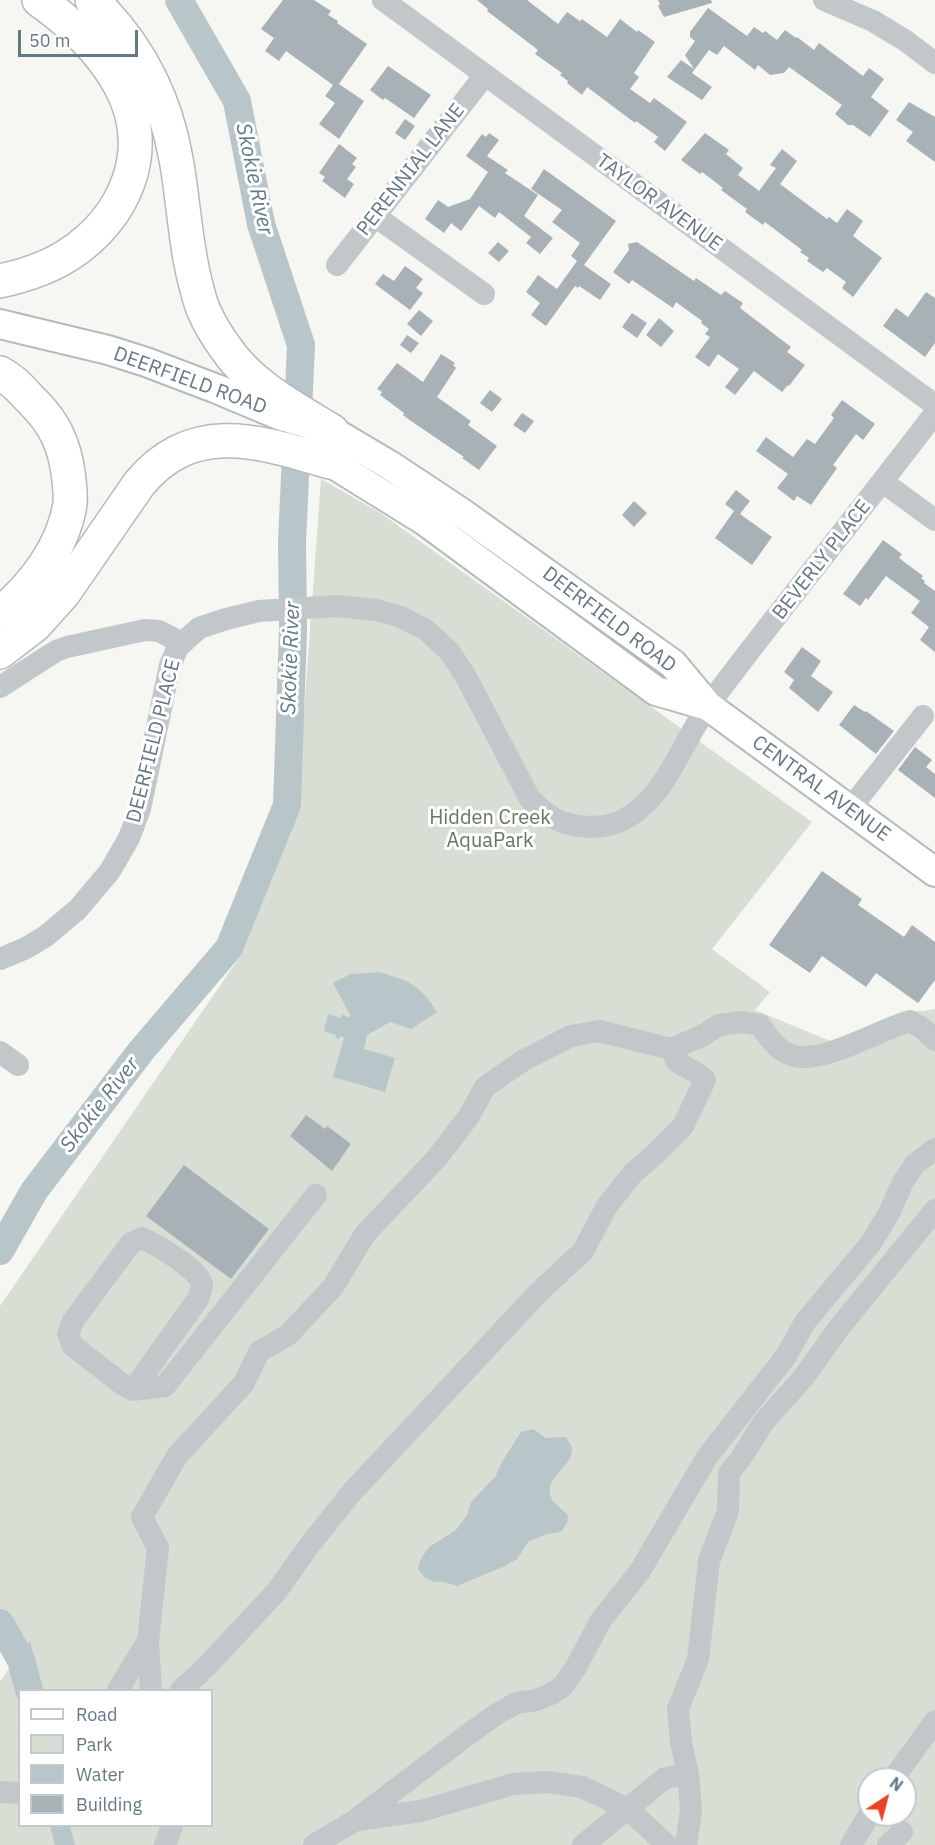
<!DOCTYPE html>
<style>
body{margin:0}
#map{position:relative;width:935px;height:1845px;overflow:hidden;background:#f6f6f3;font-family:"IBM Plex Sans",sans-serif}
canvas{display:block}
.legend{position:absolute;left:18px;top:1689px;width:195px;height:138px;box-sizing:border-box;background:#fff;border:2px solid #c1c9ce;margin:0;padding:8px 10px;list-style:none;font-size:18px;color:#657985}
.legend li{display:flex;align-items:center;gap:12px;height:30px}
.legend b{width:30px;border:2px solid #c1c9ce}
.north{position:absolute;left:857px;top:1767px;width:60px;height:60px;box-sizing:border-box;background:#fff;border:2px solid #c1c9ce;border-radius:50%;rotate:36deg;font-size:16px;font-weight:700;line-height:24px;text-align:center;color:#657985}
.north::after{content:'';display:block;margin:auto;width:21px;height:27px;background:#e74222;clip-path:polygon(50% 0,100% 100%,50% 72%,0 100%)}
.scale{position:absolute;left:18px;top:30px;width:120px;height:27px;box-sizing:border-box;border:3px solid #657985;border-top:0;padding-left:8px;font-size:18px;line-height:21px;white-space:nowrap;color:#657985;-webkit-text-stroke:4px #fff;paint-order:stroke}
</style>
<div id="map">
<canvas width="935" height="1845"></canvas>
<ul class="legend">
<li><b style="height:8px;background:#fff"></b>Road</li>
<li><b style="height:16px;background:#d8ded4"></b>Park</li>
<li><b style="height:16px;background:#b9c6c9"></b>Water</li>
<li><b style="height:16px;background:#a8b2b6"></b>Building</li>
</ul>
<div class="north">N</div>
<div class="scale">50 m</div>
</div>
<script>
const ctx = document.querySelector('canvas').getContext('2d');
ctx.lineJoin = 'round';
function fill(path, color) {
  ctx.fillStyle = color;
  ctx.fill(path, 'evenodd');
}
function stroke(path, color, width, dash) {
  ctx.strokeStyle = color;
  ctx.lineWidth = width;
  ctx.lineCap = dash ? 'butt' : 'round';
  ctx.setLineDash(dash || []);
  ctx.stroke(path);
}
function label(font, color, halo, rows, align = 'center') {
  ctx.font = font + ' "IBM Plex Sans",sans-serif';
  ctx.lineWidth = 6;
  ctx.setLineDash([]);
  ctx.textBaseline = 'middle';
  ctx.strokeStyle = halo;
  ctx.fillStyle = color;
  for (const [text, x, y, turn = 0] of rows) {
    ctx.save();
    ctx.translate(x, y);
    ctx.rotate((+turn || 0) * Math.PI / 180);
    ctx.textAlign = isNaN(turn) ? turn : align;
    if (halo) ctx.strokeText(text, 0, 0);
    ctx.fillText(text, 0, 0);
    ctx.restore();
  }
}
fill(new Path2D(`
 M321 479 379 512 812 822 712 949 770 992 755 1010 830 1041 908 1013 935 1009V1845H0V1681L12 1665 0 1628V1306L241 955 297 809ZM20 1690H212V1826H20ZM869 1779H905V1815H869Z`), '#d8ded4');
fill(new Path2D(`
 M379 972C410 981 419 984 437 1012L411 1029 390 1022 367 1035 364 1049 395 1058 385 1092 333 1077 344 1038 340 1036 339 1039 336 1038V1035L324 1031 328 1014 341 1018 342 1014 349 1018 350 1015 333 983 351 974Z
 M533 1429 546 1438 566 1437C568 1441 572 1445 572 1450 572 1467 541 1479 552 1499 555 1505 563 1509 568 1516L567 1523 561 1532 547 1534 529 1541 517 1559 505 1566 457 1586 444 1582H434L424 1577 418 1569 420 1560 429 1547 456 1530 467 1515 471 1502 495 1477 502 1462 521 1432Z
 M30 1641 42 1690H20L19 1696 12 1665Z
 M50 1826H70L75 1845H55Z`), '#b9c6c9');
stroke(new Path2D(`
 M0 1251 34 1191 141 1051 229 948 287 805 293 629 292 542 301 345 261 224 237 101 179 0
 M0 1623 21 1660 29 1690`), '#b9c6c9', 28);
fill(new Path2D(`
 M283 0H314L331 11 328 15 338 21 337 23 367 44 339 84 364 101 339 139 319 124 335 103 325 96 333 85 286 51 279 61 265 51 274 38 261 29Z
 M477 0H527L558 24 567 12 580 21 582 19 607 37 620 19 637 32 638 30 655 42 634 73 639 77 630 89 650 103 654 98 687 122 665 151 654 142 658 137 657 136 636 121 635 123 587 87 582 95 567 83 568 81 560 75 562 73 535 54 538 50 487 11 488 9Z
 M658 0H711L712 3 664 17 658 6 660 4Z
 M708 8 747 36 754 27 763 33 765 31 777 40 785 30 796 38 797 37 814 50 819 43 863 76 869 68 884 79 871 97 889 111 870 137 853 125H848L835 114 842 105 789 67 784 73 770 75 758 65 755 70 724 46 717 55 709 50 692 73 712 87 702 100 667 77 681 60 694 69 685 55 695 41 690 37V32Z
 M388 66 431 95 414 118 385 98 383 100 370 90Z
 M909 102 935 117V162L906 141 913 132 896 120Z
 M405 119 415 126 405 140 395 133Z
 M489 133 499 140 487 156 508 170 505 173 538 195 524 216 553 238 540 254 526 243 531 237 499 212 495 218 479 206 461 231 451 223 444 233 425 219 438 200 448 207 470 199 488 172 466 156 482 134 486 137Z
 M705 133 729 150 726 154 743 168 738 175 759 191 776 168 770 165 782 149 797 161 780 184 827 219 829 217 837 223 847 209 863 221 853 236 882 258 853 297 842 288 846 282 827 268 823 272 807 261 809 258 800 252 802 250 765 222 763 225 745 212 747 209 721 190 723 188 702 172 700 174 681 160Z
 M339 144 357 158 352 164 356 167 347 179 354 184 345 198 322 181 325 177 319 173Z
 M544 169 616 221 584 265 611 284 600 300 579 286 578 288 575 286 546 326 531 315 540 303 526 292 538 275 557 289 577 261 571 256 580 243 552 222 562 210 531 189Z
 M498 242 509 251 499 262 488 253Z
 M637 242 694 281 696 278 721 295 725 291 743 303 740 308 791 347 787 352 805 365 789 386 788 385 782 392 754 371 735 395 725 387 739 369 718 354 709 367 695 357 710 337 705 334 709 329 701 323 702 321 676 302 673 308 632 280 629 284 613 272 629 250 628 244Z
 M405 266 423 279 416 288 423 293 410 310 375 284 383 274 394 281Z
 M926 292 935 298V343L925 357 883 326 896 308 908 317Z
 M419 310 433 321 421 336 407 324Z
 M632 313 647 323 637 338 622 327Z
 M659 318 674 331 661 347 646 335Z
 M407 335 419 343 411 353 400 345Z
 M441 354 455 363 453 365 456 368 437 397 471 421 468 425 497 446 479 470 462 458 464 457 411 421 403 415 404 413 380 395 382 392 377 389 397 363 423 382Z
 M490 390 502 399 492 412 480 403Z
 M842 400 875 424 863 440 856 434 833 465 837 468 811 505 797 496 794 501 777 488 788 474 756 451 766 437 793 457 807 439 815 444 834 418 831 415Z
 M522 413 534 421 525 433 513 425Z
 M736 490 750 501 740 514 772 537 752 565 715 538 734 511 725 504Z
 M634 501 647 513 634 527 622 515Z
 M883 540 902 554 899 558 923 576 921 578 925 581 924 583 935 591V652L920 640 929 627 911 613 920 601 886 576 868 600 866 598 860 606 843 594Z
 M802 647 821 661 811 676 833 692 818 712 789 688 794 680 784 672Z
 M854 705 865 712 866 711 894 731 876 754 839 725Z
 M915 747 932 760 926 767 935 774V798L898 770Z
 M822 871 862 899 858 905 904 937 912 925 935 942V980L918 1003 876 973 866 987 822 956 810 973 769 945Z
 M306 1115 325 1129 327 1126 351 1144 332 1171 290 1136Z
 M184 1165 269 1229 231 1279 146 1216Z`), '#a8b2b6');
const major = new Path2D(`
 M0 324 108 350 146 362 217 389 279 415 332 431 391 466 459 511 673 664 708 706 935 872
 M310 452 330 462 425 521 656 691 708 706`);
const highway = new Path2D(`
 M92 0C138 44 165 96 176 159 184 202 185 247 197 289 199 297 201 305 204 311 209 323 217 336 225 347 250 385 294 408 332 431
 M0 281C23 276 48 268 68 255 126 218 155 149 120 85 100 49 72 24 39 0
 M0 373C14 380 23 392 34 403 54 423 64 444 68 472 69 482 71 493 70 504 63 548 33 586 0 614
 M0 652 35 625 63 594 139 484C193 418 261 442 330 462`);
stroke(major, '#b5babd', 32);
stroke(highway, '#b5b9bc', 36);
stroke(new Path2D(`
 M383 0 935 405
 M824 0 873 21 906 41 935 63
 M375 216 484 294
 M337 265 485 75
 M883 482 935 520
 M0 687 56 651 67 647 145 630 159 631 182 643
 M849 810 923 716
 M0 959 26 948 46 936 78 909 110 871 129 838 140 809 170 665 178 647 199 628 226 619 259 611 337 606 376 610 401 617 426 630 449 651 465 675 530 799C538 806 545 814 555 819 574 828 601 830 621 821 667 799 681 742 710 703 783 605 861 511 935 413
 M671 1049 702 1036 719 1025 741 1022 760 1025C768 1037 778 1052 794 1056 826 1063 878 1030 910 1021L922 1028 935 1040
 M0 1052 18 1065
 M133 1390 198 1299C199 1295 202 1289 202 1285 201 1270 155 1244 142 1238L131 1243 73 1321 68 1334 73 1346 122 1384 133 1390 165 1386 316 1195
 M148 1641 158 1548 142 1517 177 1456 244 1383 259 1352 288 1335 333 1287 365 1234 437 1158 469 1116 485 1087 524 1060 571 1036 599 1031 671 1049 677 1062 695 1072 705 1080 683 1126 652 1157 633 1173 607 1206 583 1251 538 1293 352 1492 308 1547 277 1591 206 1667 181 1690
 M118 1690 148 1641 151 1690
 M893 1779 935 1721
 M0 1792 20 1793
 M357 1820 421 1811 513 1784 548 1782 582 1787 628 1809 667 1845
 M165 1845 172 1826
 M314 1845 354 1821 470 1733 497 1714 516 1703 536 1700 551 1694 563 1686 576 1667 601 1620 640 1571 707 1457 786 1356 805 1322 871 1243 889 1213 903 1182 915 1164 935 1149
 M583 1845 665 1778 688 1774
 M686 1845 691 1810 688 1774 681 1742 678 1709 698 1659 709 1561 728 1511 729 1473 741 1458 763 1423 803 1378 838 1329 935 1210
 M851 1845 869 1815
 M888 1845 902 1832`), '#c2c7c9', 22);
stroke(major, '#fff', 28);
stroke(highway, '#fff', 33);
label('20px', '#657985', '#fff', [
 ["PERENNIAL LANE",411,170,-52],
 ["TAYLOR AVENUE",659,203,36],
 ["DEERFIELD ROAD",190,381,20],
 ["BEVERLY PLACE",822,560,-52],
 ["DEERFIELD ROAD",609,620,37],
 ["DEERFIELD PLACE",154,741,-76],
 ["CENTRAL AVENUE",821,789,36]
]);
label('20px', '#667760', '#fff', [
 ["Hidden Creek",490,818],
 ["AquaPark",490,841]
]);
label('italic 21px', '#607b81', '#fff', [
 ["Skokie River",254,179,78],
 ["Skokie River",291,658,-88],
 ["Skokie River",100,1105,-52]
]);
</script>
